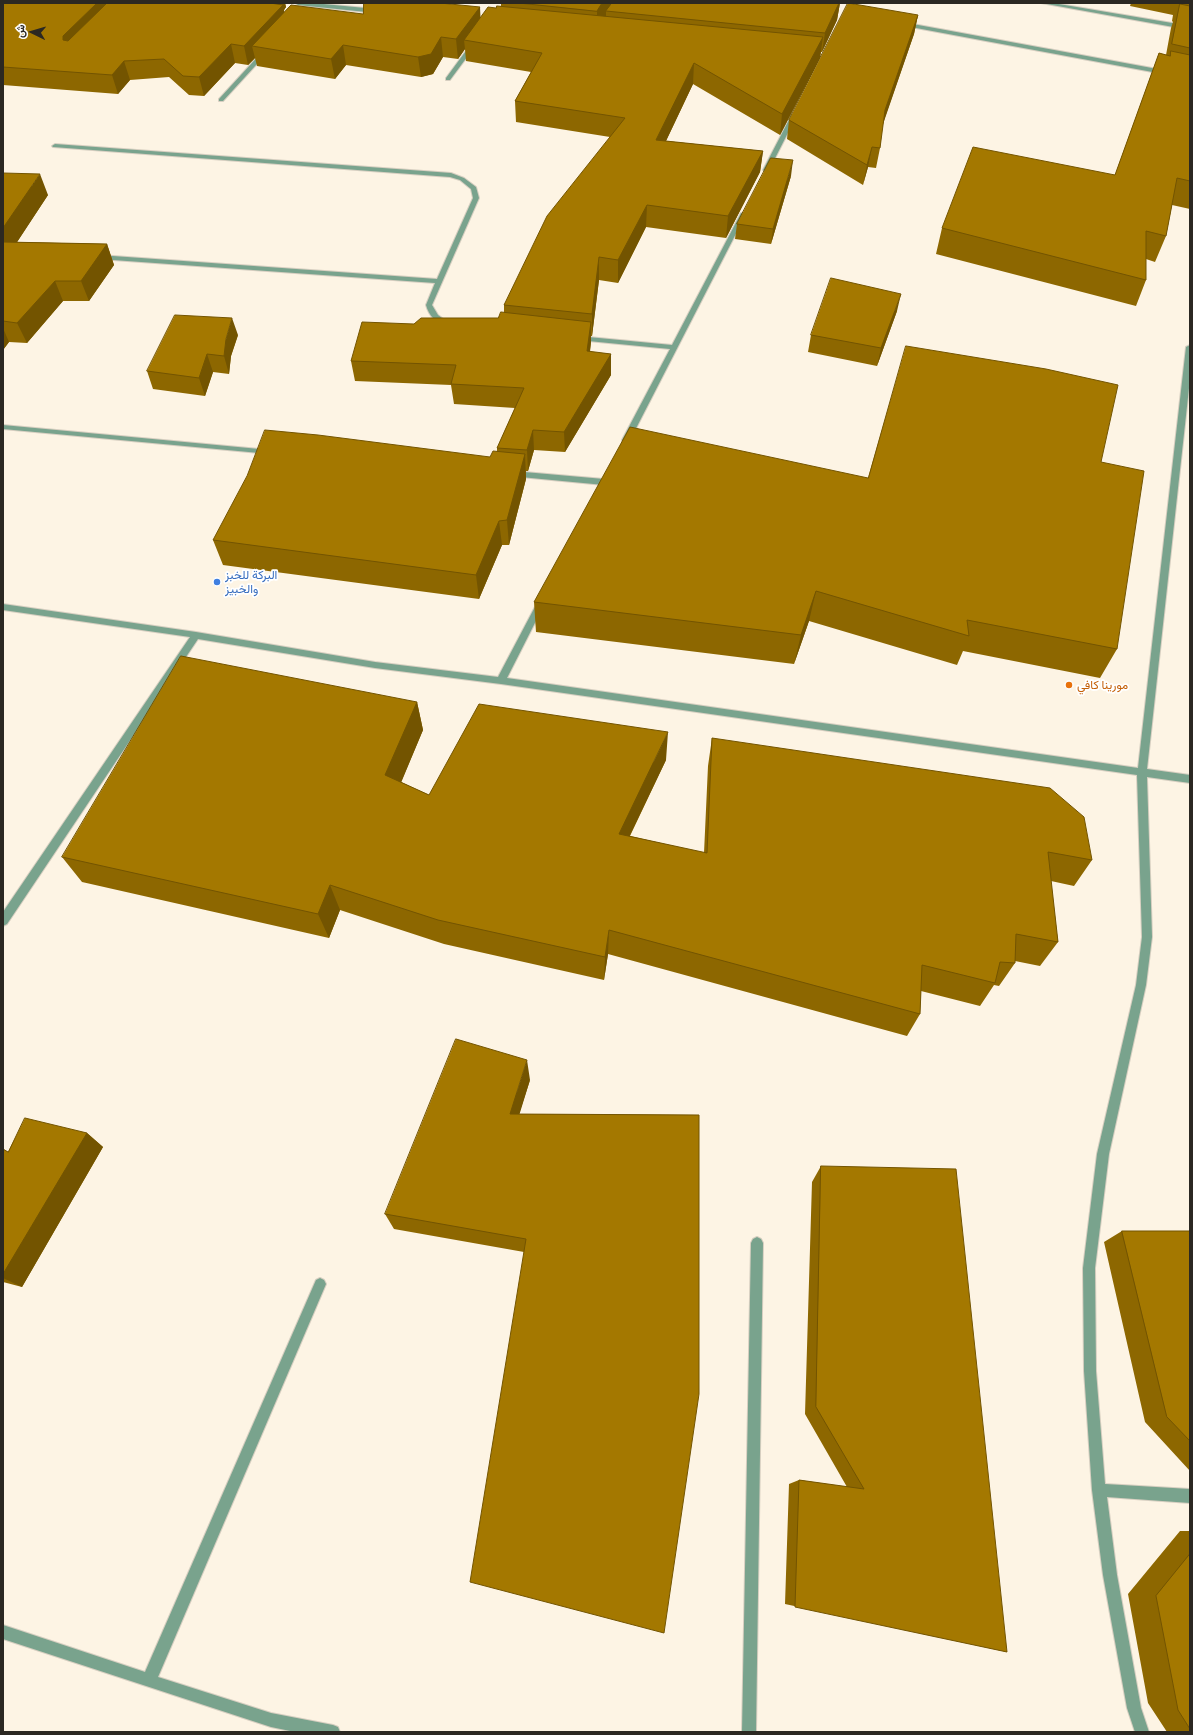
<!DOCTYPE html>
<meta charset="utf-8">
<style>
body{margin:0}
#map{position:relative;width:1193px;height:1735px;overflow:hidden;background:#fdf4e4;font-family:"Exo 2",Vazirmatn,sans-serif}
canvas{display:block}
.frame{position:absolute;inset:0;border:4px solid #2b2822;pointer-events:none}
.north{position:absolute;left:12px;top:12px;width:40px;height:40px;-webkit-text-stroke:3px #fff;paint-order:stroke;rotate:275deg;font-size:11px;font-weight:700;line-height:16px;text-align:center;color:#2b2822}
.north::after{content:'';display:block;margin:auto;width:14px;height:18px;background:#2b2822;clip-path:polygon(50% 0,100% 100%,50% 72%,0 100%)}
</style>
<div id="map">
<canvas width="1193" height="1735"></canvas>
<div class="frame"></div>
<div class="north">ش</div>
</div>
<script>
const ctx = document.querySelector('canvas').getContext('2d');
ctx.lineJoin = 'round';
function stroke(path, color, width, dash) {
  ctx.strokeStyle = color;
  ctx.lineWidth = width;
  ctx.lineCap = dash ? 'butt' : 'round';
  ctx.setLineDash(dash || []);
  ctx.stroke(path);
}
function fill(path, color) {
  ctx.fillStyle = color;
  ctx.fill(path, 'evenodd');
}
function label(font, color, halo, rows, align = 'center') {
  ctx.font = font + ' "Exo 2",Vazirmatn,sans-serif';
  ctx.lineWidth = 3.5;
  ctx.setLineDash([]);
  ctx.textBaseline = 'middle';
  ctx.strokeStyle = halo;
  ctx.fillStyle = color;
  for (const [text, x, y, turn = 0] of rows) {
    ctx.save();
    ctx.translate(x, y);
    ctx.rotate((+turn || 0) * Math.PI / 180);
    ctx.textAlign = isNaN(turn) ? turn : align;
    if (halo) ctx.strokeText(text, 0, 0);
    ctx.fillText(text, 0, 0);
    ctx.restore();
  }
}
const minor = new Path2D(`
 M295 3H313L376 9 379 11 376 13 298 5Z
 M1041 3H1053L1190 26V30Z
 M902 22 1190 75V79L900 25 899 24Z
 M471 44 476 45 450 80H446V78Z
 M262 52 267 53 223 101H219V99Z
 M792 114 797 115 769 170 764 171 763 170Z
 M55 144 451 173 464 178 476 187 479 198 432 305 438 315 450 324 447 326C436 323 429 316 426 305L435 283 99 259 96 257 99 255 437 279 473 198 471 189 460 180 450 177 53 147 52 146Z
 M741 213 746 214 630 440 629 442H623L622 440 670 349 578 340 574 338 578 336 672 345Z
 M1190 345V379L1147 769 1190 775V783L1147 777 1152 937 1146 985 1109 1154 1095 1268 1096 1371 1105 1484 1190 1489V1503L1107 1497 1117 1575 1141 1708 1149 1732H1135L1127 1708 1103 1575 1092 1490 1084 1371 1083 1268 1097 1154 1136 985 1142 937 1137 775 501 684 375 668 198 639 7 924 3 926V912L190 637 3 610V604L196 632 375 662 498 677 537 603 541 600 545 603 507 678 1138 768 1186 347Z
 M3 425 270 450 274 452 270 454 3 429Z
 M513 471 604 479 608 482 604 485 510 476 509 474Z
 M757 1237 761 1239 763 1243 756 1732H742L751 1243 753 1239Z
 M320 1278 324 1280 326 1284 158 1677 271 1713 333 1725 338 1727 340 1732H295L271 1727 3 1639V1625L145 1672 316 1280Z`);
stroke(minor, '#d7cfc1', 2);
fill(minor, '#79a38d');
fill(new Path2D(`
 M3 3H285L286 7 284 10V12L363 14 480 7V18L501 6V3H840L837 20 822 52H821L820 58 780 135 693 84 666 141 763 151 760 172 726 238 646 227 618 283 599 280 592 336H591V342L590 352 611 354V375L565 452 534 450 528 471H526V479L509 545H502L479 599 223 565 213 540 490 457 497 451V448L515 408 454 404 451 385 355 381 351 361 414 324 498 318 504 313V305L610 137 516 122 515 101 531 72 466 61 465 49 458 59 443 57 433 74 421 77 346 65 335 79 257 66 255 58 248 65 235 63 204 96 189 95 169 77 130 80 118 94 3 85Z
 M1131 3H1190V209L1172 205 1166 236 1155 262 1146 259V280L1136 306 936 254 942 228 1115 175 1159 53 1166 55 1171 28 1173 22 1172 21 1173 15 1130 6Z
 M918 15 914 34 883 123 880 148 876 168 868 167 863 185 787 139 789 120Z
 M3 173 48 195 17 242 107 244 114 265 89 301H63L27 343 9 342 3 350Z
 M791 176 771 244 735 239 737 224Z
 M897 311 877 366 808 352 811 335Z
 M238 335 231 356 229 374 213 372 205 396 153 389 147 371Z
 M1101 462 1117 649 1100 678 963 651 957 665 809 621 794 664 536 632 534 602 868 478Z
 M417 702 423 730 401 782 429 795 666 760 630 836 704 853 708 766 712 738 1092 860 1074 886 1051 881 1058 942 1040 966 1015 961V963L999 986 994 985 980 1006 921 991 920 1014 907 1036 608 954 604 980 444 944 340 910 329 938 82 882 62 857Z
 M530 1080 519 1114 699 1115 524 1252 394 1229 385 1214Z
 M87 1133 103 1147 22 1287 3 1282V1149L8 1152Z
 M821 1166 1007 1652 785 1604 789 1484 799 1480 847 1487 805 1414 812 1182Z
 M1122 1231H1190V1471L1145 1422 1104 1242Z
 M1180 1531H1190V1732H1167L1148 1703 1128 1594Z`), '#8d6700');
fill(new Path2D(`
 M97 3H121L70 55 63 40V36Z
 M268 3H285L286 7 284 10 286 23 252 46 255 58 248 65 244 46Z
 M602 3H615L606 11V17L597 30V11Z
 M839 3H840L837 20 822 52 825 33Z
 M480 7 481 27 464 40 465 49 458 59 456 39Z
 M918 15 914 34 881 130 885 110Z
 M441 37 443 57 433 74 421 77 418 57Z
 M823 37 820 58 780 135 782 114Z
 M231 44 235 63 204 96 199 77Z
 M343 45 346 65 335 79 331 59Z
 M124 61 130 80 118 94 112 75Z
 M694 63 693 84 656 162V140Z
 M872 147 868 167 863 185 867 165Z
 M763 151 760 172 726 238 728 216Z
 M793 160 791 176 771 244 773 229Z
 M40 174 48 195 4 262 3 261V228Z
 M647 205 646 227 618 283V260Z
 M107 244 114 265 89 301 81 281Z
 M599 257V280L592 336V314Z
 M55 281 63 301 27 343 17 323Z
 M901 294 897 311 877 366 881 348Z
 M232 318 238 335 231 356 229 374 224 356 226 339Z
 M591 322V342L587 372V351Z
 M3 328 9 342 3 350Z
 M207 354 213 372 205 396 199 378Z
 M611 354V375L565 452 564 432Z
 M533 430 534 450 528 471 527 450Z
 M525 454 526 479 509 545 507 520Z
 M499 521 502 545 479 599 476 575Z
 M816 591 809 621 794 664 801 635Z
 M417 702 423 730 393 802 385 775Z
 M668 732 666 760 618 860 619 834Z
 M330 885 340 910 329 938 318 914Z
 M609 930 608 954 604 980 605 957Z
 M527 1060 530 1080 514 1132 510 1114Z
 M87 1133 103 1147 22 1287 3 1278V1274Z`), '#735400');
const building = new Path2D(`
 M3 3H97L63 36V40L68 41 107 3H270L283 5 244 46 231 44 199 77 183 76 164 59 124 61 112 75 3 67Z
 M364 3H440L480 7 456 39 441 37 431 54 418 57 343 45 331 59 252 46 291 5 363 14Z
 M519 3H602L597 11Z
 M612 3H839L825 33 606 11Z
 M848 3 918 15 885 110 880 148 872 147 867 165 789 120Z
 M1180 4 1190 6V48L1172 44Z
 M497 6 823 37 782 114 694 63 656 140 763 151 728 216 647 205 618 260 599 257 592 314 504 305 547 216 625 118 515 101 542 53 464 40 488 7 496 8Z
 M1171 51 1190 55V181L1177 178 1166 236 1146 231V280L942 228 973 147 1115 175 1159 53 1170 56Z
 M771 158 793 160 773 229 737 224Z
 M3 173 40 174 3 228Z
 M3 242 107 244 81 281H55L17 323 3 321Z
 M831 278 901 294 881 348 811 335Z
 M501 312 591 322 587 351 611 354 564 432 533 430 527 450 497 448 524 388 451 384 456 365 351 361 362 322 414 324 421 318H498Z
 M175 315 232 318 226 339 224 356 207 354 199 378 147 371Z
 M906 346 1046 369 1118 385 1101 462 1144 471 1117 649 967 620 969 636 816 591 801 635 534 602 630 427 868 478Z
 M265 430 318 435 490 457 493 451 525 454 507 520 499 521 476 575 213 540 247 476Z
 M181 656 417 702 385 775 429 795 479 704 668 732 619 834 707 853 712 738 1050 788 1084 817 1092 860 1048 852 1058 942 1016 934 1015 963 1000 962 995 983 922 965 920 1014 609 930 605 957 438 920 330 885 318 914 62 857Z
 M456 1039 527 1060 510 1114 699 1115V1394L664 1633 470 1582 526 1239 385 1214Z
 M25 1118 87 1133 3 1274V1149L8 1152Z
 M821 1166 956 1169 1007 1652 795 1607 799 1480 864 1489 816 1407Z
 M1122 1231H1190V1441L1167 1417Z
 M1190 1554V1729L1178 1710 1156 1596Z`);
fill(building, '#a47800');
stroke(building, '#735400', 1);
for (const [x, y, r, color] of [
 [217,582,4,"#3f7fe0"],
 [1069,685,4,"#e8710a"]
]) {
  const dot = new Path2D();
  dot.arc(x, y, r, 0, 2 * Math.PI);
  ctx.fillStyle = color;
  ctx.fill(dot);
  stroke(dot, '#fff', 1.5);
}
label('12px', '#366cbe', '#fff', [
 ["البركة للخبز",225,575],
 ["والخبيز",225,589]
], 'left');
label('12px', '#c56008', '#fff', [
 ["مورينا كافي",1077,685]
], 'left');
</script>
